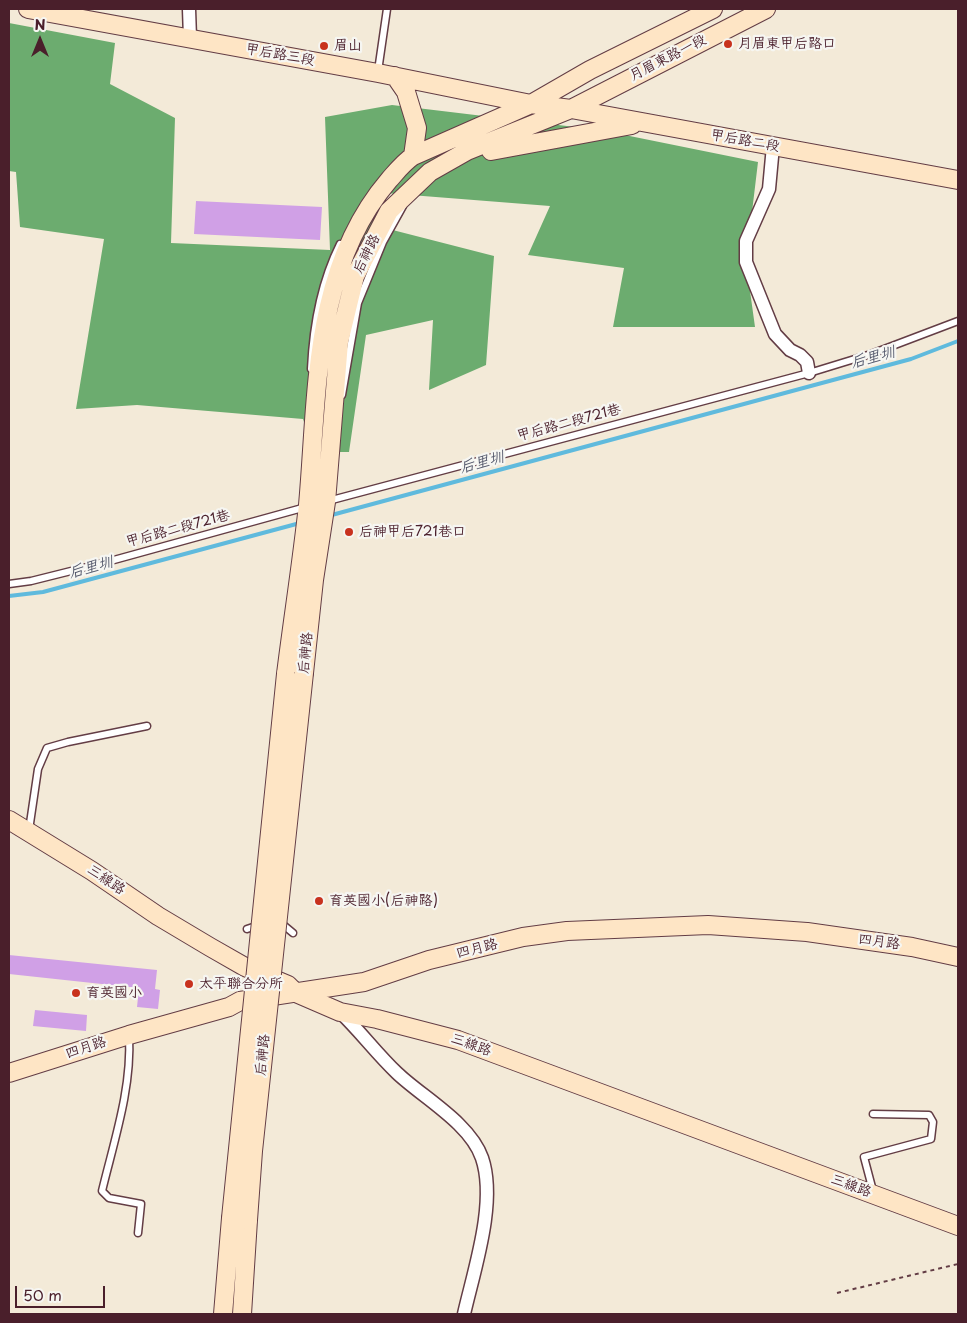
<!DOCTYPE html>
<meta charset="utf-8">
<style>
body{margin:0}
#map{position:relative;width:967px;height:1323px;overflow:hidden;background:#f3ead8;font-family:"Playpen Sans",sans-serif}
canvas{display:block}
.frame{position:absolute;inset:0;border:10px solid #4a1f2b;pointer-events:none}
.north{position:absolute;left:15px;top:15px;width:50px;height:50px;-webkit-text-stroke:4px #f6f6f2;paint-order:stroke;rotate:0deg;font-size:14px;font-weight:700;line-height:20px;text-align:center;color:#4a1f2b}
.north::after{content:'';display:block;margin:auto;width:18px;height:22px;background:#4a1f2b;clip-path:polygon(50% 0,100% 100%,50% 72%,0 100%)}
.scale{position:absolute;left:15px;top:1286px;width:90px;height:22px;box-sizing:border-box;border:2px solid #4a1f2b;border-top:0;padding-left:6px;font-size:15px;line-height:18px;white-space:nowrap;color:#4a1f2b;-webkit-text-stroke:4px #f6f6f2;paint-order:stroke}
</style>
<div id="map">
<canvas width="967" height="1323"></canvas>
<div class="frame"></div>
<div class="north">N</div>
<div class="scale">50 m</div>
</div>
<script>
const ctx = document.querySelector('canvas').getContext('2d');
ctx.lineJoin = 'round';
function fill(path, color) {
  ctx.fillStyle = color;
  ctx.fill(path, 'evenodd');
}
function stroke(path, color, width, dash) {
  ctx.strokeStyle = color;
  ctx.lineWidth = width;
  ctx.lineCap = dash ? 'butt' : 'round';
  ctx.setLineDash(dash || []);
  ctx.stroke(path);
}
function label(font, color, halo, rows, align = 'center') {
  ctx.font = font + ' "Playpen Sans","LXGW WenKai TC",sans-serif';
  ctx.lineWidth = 4.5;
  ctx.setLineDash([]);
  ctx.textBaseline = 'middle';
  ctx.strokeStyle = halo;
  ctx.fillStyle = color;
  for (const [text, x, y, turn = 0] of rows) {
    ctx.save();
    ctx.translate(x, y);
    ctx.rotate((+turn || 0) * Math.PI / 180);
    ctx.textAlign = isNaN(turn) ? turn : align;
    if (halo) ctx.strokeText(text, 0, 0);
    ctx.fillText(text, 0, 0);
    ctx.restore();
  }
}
fill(new Path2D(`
 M9 23 115 43 110 84 175 118 171 243 330 250 325 117 392 105 600 130 758 162 746 262 755 327H613L624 268 528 255 550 206 385 193 377 226 494 256 486 365 429 390 433 320 366 335 349 452H314L303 419 137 405 76 409 104 239 20 227 16 172 9 171Z`), '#6cac6f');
stroke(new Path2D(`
 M328 516 911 359 958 341
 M9 596 43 592 300 523`), '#5fbadd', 4);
fill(new Path2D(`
 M196 201 322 207 320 240 194 234Z
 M9 955 157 970 155 989 160 990 158 1009 137 1007 139 988 9 974Z
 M35 1010 87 1015 86 1031 33 1026Z`), '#d0a0e6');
const lane = new Path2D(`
 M378 71 387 9
 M311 369C313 326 321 282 340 244
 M342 395 358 303 383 242 403 206
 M328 501 809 373 871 354 958 321
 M9 584 31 581 103 563 306 507
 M29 830 38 769 47 748 68 742 147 726
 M281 923 293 933
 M247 929 259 925
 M129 1036C132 1088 114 1141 102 1191L109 1198 141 1204 138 1233
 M873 1191 864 1157 931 1139 933 1122 929 1115 873 1114`);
const street = new Path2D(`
 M189 9 190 38
 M773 146 769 189 746 241V262L775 334 790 350 800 355 807 362 809 373
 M340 1012C360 1031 376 1053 397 1073 422 1097 470 1123 482 1158 497 1202 474 1270 464 1314`);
const secondary = new Path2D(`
 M28 9 378 73 531 104 571 109 958 180
 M395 76 406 92 417 128 413 156
 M491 151 632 125
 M304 673 314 580 326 502 339 342 355 276 389 211 430 172 467 151 571 109 766 9
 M286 674C293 618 302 561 308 505 318 394 312 270 389 180 397 171 403 163 413 156L531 104 590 70 713 9
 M9 820 92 871 158 916 210 947 245 967 288 985 296 993 340 1012 377 1019 458 1040 958 1226
 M9 1073 129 1035 229 1007 240 1001 364 982 429 960 523 937 567 931 708 925 807 932 912 947 958 957
 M223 1314 231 1218
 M242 1314 248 1220`);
stroke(lane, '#633d45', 9);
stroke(street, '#633d45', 15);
stroke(secondary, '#633d45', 20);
stroke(new Path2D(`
 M837 1293 958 1264`), '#633d45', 2, [4, 4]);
stroke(lane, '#fff', 6);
stroke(street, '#fff', 12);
stroke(secondary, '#fee5c5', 18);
const secondaryBridge = new Path2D(`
 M231 1218 286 674
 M248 1220 253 1151 304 673`);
stroke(secondaryBridge, '#633d45', 20, []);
stroke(secondaryBridge, '#fee5c5', 18);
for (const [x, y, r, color] of [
 [728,44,5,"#c8321e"],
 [324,46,5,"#c8321e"],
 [349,532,5,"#c8321e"],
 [319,901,5,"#c8321e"],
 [189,984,5,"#c8321e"],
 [76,993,5,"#c8321e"]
]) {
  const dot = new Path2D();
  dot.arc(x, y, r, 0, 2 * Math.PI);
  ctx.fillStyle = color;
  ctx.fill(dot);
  stroke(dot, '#f6f6f2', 2);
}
label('14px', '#4a1f2b', '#f6f6f2', [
 ["月眉東甲后路口",738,44],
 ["眉山",334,46],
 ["后神甲后721巷口",359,532],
 ["育英國小(后神路)",329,901],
 ["太平聯合分所",199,984],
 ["育英國小",86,993]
], 'left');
label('14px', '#4a1f2b', '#f6f6f2', [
 ["甲后路三段",280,55,10],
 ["月眉東路一段",668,58,-27],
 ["甲后路二段",745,141,10],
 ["后神路",367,254,-63],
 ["甲后路二段721巷",569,423,-15],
 ["甲后路二段721巷",178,529,-15],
 ["后神路",306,653,-84],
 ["三線路",106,880,34],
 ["四月路",879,942,8],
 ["四月路",477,949,-14],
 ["三線路",471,1045,19],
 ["四月路",86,1048,-18],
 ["后神路",263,1055,-84],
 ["三線路",851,1186,20]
]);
label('italic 15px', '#515569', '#f6f6f2', [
 ["后里圳",873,358,-15],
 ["后里圳",482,463,-15],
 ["后里圳",91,568,-15]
]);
</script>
